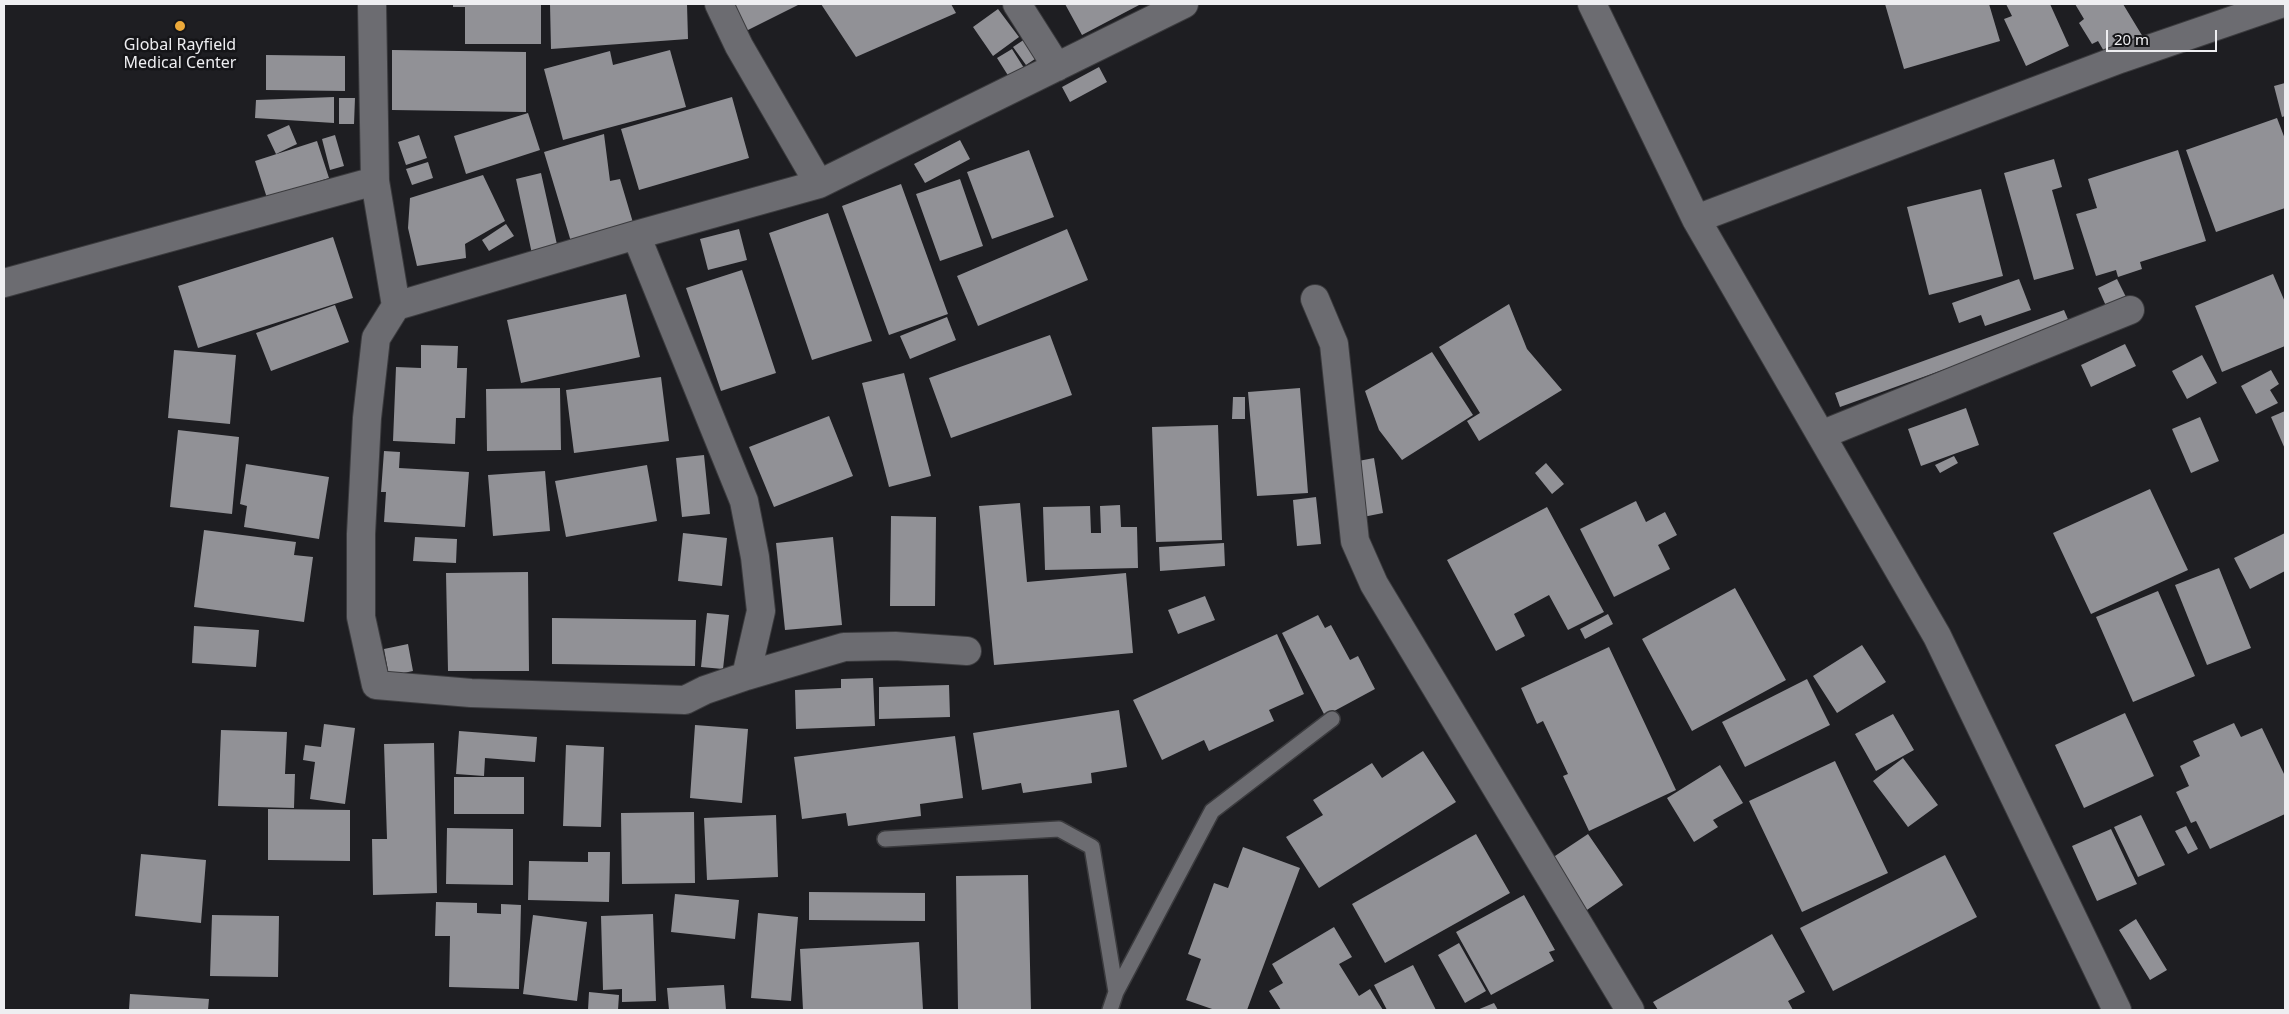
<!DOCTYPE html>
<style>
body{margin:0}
#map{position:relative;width:2289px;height:1014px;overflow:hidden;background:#1e1e22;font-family:"Noto Sans",sans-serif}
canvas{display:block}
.frame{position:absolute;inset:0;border:5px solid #eeeef1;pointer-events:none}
.scale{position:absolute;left:2106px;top:30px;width:111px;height:22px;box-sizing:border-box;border:2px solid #eeeef1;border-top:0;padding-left:6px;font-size:15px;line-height:18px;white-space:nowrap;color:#eeeef1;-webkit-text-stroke:4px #151518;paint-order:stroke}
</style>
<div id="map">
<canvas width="2289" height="1014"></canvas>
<div class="frame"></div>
<div class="scale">20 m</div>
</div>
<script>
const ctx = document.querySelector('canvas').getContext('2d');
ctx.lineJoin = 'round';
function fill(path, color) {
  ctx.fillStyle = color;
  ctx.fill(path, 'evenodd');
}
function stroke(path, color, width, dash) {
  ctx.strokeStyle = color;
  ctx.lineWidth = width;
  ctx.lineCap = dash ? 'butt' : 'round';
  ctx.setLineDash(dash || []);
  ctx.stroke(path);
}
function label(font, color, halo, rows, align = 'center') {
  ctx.font = font + ' "Noto Sans",sans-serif';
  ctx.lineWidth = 5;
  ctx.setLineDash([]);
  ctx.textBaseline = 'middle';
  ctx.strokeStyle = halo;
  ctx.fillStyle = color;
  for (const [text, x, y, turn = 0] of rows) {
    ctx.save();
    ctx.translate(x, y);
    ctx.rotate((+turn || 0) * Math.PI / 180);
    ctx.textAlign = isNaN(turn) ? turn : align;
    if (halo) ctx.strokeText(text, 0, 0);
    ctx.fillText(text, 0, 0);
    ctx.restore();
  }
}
fill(new Path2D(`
 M453 4H541V44H465V7H453Z
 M550 4H687L688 39 551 49Z
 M728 4H800L742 33Z
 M821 4H951L956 13 856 57Z
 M1065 4H1141L1082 35Z
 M1885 4H1989L2000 41 1904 69Z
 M2006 4H2050L2069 46 2026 66 2004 19 2012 16Z
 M2075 4H2123L2143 37 2108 58 2098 41 2092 44 2079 23 2084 19Z
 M998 9 1019 37 993 56 973 27Z
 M1025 39 1038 57 1026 65 1013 47Z
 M1012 49 1024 68 1009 77 997 58Z
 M392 50 526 52V112L392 110Z
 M670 50 686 107 563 140 544 69 610 51 613 65Z
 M266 55 345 56V91L266 90Z
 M1099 67 1107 82 1070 102 1062 87Z
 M2285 83V116L2282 117 2274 86Z
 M334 97V123L255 118 256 100Z
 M732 97 749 158 639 190 621 129Z
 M339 98H355L354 124H339Z
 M528 113 540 150 466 174 454 136Z
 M2277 118 2285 139V208L2216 232 2186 150Z
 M289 125 297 144 276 154 267 135Z
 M604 134 610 181 620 179 634 226 572 245 544 152Z
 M335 135 344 166 330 170 322 139Z
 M419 135 427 158 406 165 398 142Z
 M960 140 970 159 925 183 914 164Z
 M317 141 329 178 267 198 255 161Z
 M1029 150 1054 217 992 239 967 172Z
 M2178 150 2206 241 2140 262 2142 269 2118 277 2116 270 2096 276 2076 214 2097 208 2088 179Z
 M2054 159 2062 187 2052 190 2074 269 2034 280 2004 173Z
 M428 162 433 178 412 185 406 169Z
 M541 173 558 249 532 254 516 179Z
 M483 175 505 221 465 244 466 258 417 266 408 228 410 198Z
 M960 179 983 246 940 261 916 194Z
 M901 184 948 314 889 335 842 206Z
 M1981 189 2003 276 1929 295 1907 207Z
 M828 213 872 341 812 360 769 233Z
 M506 224 514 236 489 251 482 240Z
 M739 229 747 260 708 270 700 239Z
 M1067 229 1088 280 978 326 957 276Z
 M333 237 353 298 198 348 178 286Z
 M742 270 776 373 721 391 686 288Z
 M2273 274 2285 302V346L2222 372 2195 306Z
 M2019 279 2031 310 1985 326 1981 315 1959 323 1952 303Z
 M2117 279 2126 297 2106 306 2098 288Z
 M626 294 640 357 521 383 507 320Z
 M1509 304 1527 349 1562 390 1479 441 1467 421 1480 413 1439 347Z
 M335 305 349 342 271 371 256 333Z
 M2064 310 2070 324 1840 407 1835 393Z
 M947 317 956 340 910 359 900 336Z
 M1050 335 1072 395 951 438 929 378Z
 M2125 344 2136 366 2091 387 2081 365Z
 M421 345 458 346 457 368H467L465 418H456L455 444 393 441 396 367 421 368Z
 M174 350 236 355 230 424 168 418Z
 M1432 352 1473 415 1402 460 1379 430 1365 391Z
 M2202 355 2217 383 2187 399 2172 371Z
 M2271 370 2279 384 2270 390 2278 403 2256 414 2241 386Z
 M904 373 931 476 889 487 862 383Z
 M661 377 669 441 574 453 566 390Z
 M560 388 561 450 487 451 486 389Z
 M1300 388 1308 493 1257 496 1248 392Z
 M1233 397H1245V419H1232Z
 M1966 408 1979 445 1921 466 1908 429Z
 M2285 411V449L2271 417Z
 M829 416 853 476 774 507 749 447Z
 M2200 417 2219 461 2191 473 2172 429Z
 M1218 425 1222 540 1156 542 1152 427Z
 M178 430 239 437 232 514 170 507Z
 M384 451 400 452 399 468 469 472 465 527 384 522 386 492H381Z
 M704 455 710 514 682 517 676 458Z
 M1954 456 1958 463 1940 473 1935 465Z
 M1374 458 1383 513 1358 518 1348 463Z
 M1546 463 1564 484 1552 494 1535 473Z
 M246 464 329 477 319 539 244 527 247 506 240 504Z
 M647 465 657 521 566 537 555 481Z
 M545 471 550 531 493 536 488 475Z
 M2150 489 2188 570 2091 614 2053 533Z
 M1316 497 1321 544 1297 546 1293 500Z
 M1636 501 1646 522 1665 512 1677 535 1658 545 1670 569 1614 597 1580 529Z
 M1020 503 1027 582 1126 573 1133 653 994 665 979 506Z
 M1120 505 1121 527H1137L1138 568 1045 570 1043 507 1090 506 1091 533H1101L1100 506Z
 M1547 507 1604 612 1568 630 1549 595 1514 614 1525 636 1496 651 1447 560Z
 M891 516 936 517 935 606H890Z
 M204 530 296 542 294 555 313 557 304 622 194 607Z
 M683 533 727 538 722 586 678 581Z
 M2285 533V571L2250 589 2234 558Z
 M415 537 457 539 456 563 413 561Z
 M833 537 842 625 785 630 776 543Z
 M1224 543 1225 566 1160 571 1159 547Z
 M2219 568 2251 648 2207 665 2175 585Z
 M528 572 529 671H448L446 573Z
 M1735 588 1786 680 1692 731 1642 639Z
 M2158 591 2195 676 2133 702 2096 617Z
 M1205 596 1215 620 1178 634 1168 610Z
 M707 613 729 615 723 669 701 667Z
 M1608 614 1613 624 1585 639 1580 629Z
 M1318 615 1325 628 1331 625 1350 660 1358 656 1375 689 1325 716 1282 633Z
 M552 618 696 620 695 666 552 664Z
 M194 626 259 630 256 667 192 663Z
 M1277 634 1304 694 1269 710 1274 721 1209 751 1204 740 1162 760 1133 700Z
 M408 644 413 671 389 676 384 649Z
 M1862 645 1886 682 1837 713 1813 676Z
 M1609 647 1676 790 1589 831 1563 776 1568 774 1543 721 1537 724 1521 688Z
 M873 678 875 726 796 729 795 690 841 688V679Z
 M1807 679 1830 725 1745 767 1722 722Z
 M949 685 950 717 879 719V687Z
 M1119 710 1127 767 1091 773 1092 783 1023 793 1021 783 982 790 973 733Z
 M2125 713 2154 776 2084 808 2055 745Z
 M1893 714 1914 750 1876 771 1855 734Z
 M2234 723 2241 737 2262 728 2285 776V814L2210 849 2196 821 2191 823 2176 792 2189 786 2180 766 2200 756 2193 741Z
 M324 724 355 728 345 804 310 799 315 762 303 760 305 745 321 747Z
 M695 725 748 729 742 803 690 798Z
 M221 730 287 732 285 774H295L294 808 218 806Z
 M459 731 537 737 535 762 485 758 484 776 456 774Z
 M955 736 963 798 920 804 921 816 848 826 846 813 802 819 794 757Z
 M434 743 437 893 373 895 372 839H387L384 744Z
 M566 745 604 747 601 827 563 826Z
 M1423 751 1456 802 1319 888 1286 837 1323 815 1313 800 1372 763 1382 778Z
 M1903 758 1938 805 1908 827 1873 781Z
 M1835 761 1888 873 1802 912 1749 801Z
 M1720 765 1743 803 1713 820 1718 827 1694 842 1667 798Z
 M454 777H524V814H454Z
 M268 809 350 810V861L268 860Z
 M694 812 695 883 622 884 621 813Z
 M776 815 778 877 707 880 704 818Z
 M2141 815 2165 865 2138 877 2114 827Z
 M2186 826 2198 849 2188 854 2175 831Z
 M447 828 513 829V885L446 884Z
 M2111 829 2137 884 2097 901 2072 846Z
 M1476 834 1510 893 1385 963 1352 904Z
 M1588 834 1623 885 1584 912 1549 860Z
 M1243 847 1300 868 1247 1010H1215L1186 1000 1201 959 1188 954 1214 883 1228 888Z
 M588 852H610L609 902 528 900 529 861 588 862Z
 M141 854 206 860 201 923 135 916Z
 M1945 855 1977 917 1833 991 1800 928Z
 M1028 875 1031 1010H958L956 876Z
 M809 892 925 893V921L809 920Z
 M675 894 739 900 735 939 671 932Z
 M1524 895 1555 950 1549 952 1554 961 1491 995 1456 932Z
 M436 902 477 903V913L501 914V904L521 905 519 989 449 987 450 936H435Z
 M758 913 798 917 791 1001 751 998Z
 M653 914 656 1001 622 1002V989L603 990 601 916Z
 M212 915 279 916 278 977 210 976Z
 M533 915 587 922 577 1001 523 994Z
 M2136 919 2167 970 2150 980 2119 930Z
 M1334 927 1352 957 1339 964 1359 996 1370 989 1383 1010H1281L1269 991 1283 983 1272 964Z
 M1772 934 1805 992 1788 1001 1793 1010H1658L1653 1002Z
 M919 942 923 1010H803L800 949Z
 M1459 943 1486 991 1465 1003 1438 955Z
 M1413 965 1436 1010H1387L1374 985Z
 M724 985 726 1010H669L667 988Z
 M589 992 619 995 618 1010H588Z
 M130 994 209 999 208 1010H129Z
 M1494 1003 1498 1010H1477Z`), '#919196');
const service = new Path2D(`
 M885 839 1059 829 1092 847 1116 992
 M1110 1010 1116 992 1212 811 1332 719`);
const minor = new Path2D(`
 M372 4 375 181 396 306
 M719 4 739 46 819 184
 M1017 4 1057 67
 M1592 4 1696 219 1937 636 2117 1010
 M1696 219 2120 59 2280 4
 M636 235 744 501 755 557 761 611 746 676
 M4 283 375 181
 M1315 299 1334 344 1355 541 1374 584 1630 1010
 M1821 435 2130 310
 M967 651 895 646 844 647 746 676 705 690 685 700 471 693 376 685 361 617V534L367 418 376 338 396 306 636 235 819 184 1184 4`);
stroke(service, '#3b3b3e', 18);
stroke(minor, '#3b3b3e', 30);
stroke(service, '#6c6c71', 15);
stroke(minor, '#6c6c71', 28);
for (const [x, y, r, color] of [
 [180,26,6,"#eca93a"]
]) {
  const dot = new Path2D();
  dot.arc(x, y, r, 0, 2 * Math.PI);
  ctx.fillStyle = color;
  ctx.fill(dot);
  stroke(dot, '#151518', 2);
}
label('16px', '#eeeef1', '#151518', [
 ["Global Rayfield",180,45],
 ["Medical Center",180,63]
]);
</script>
